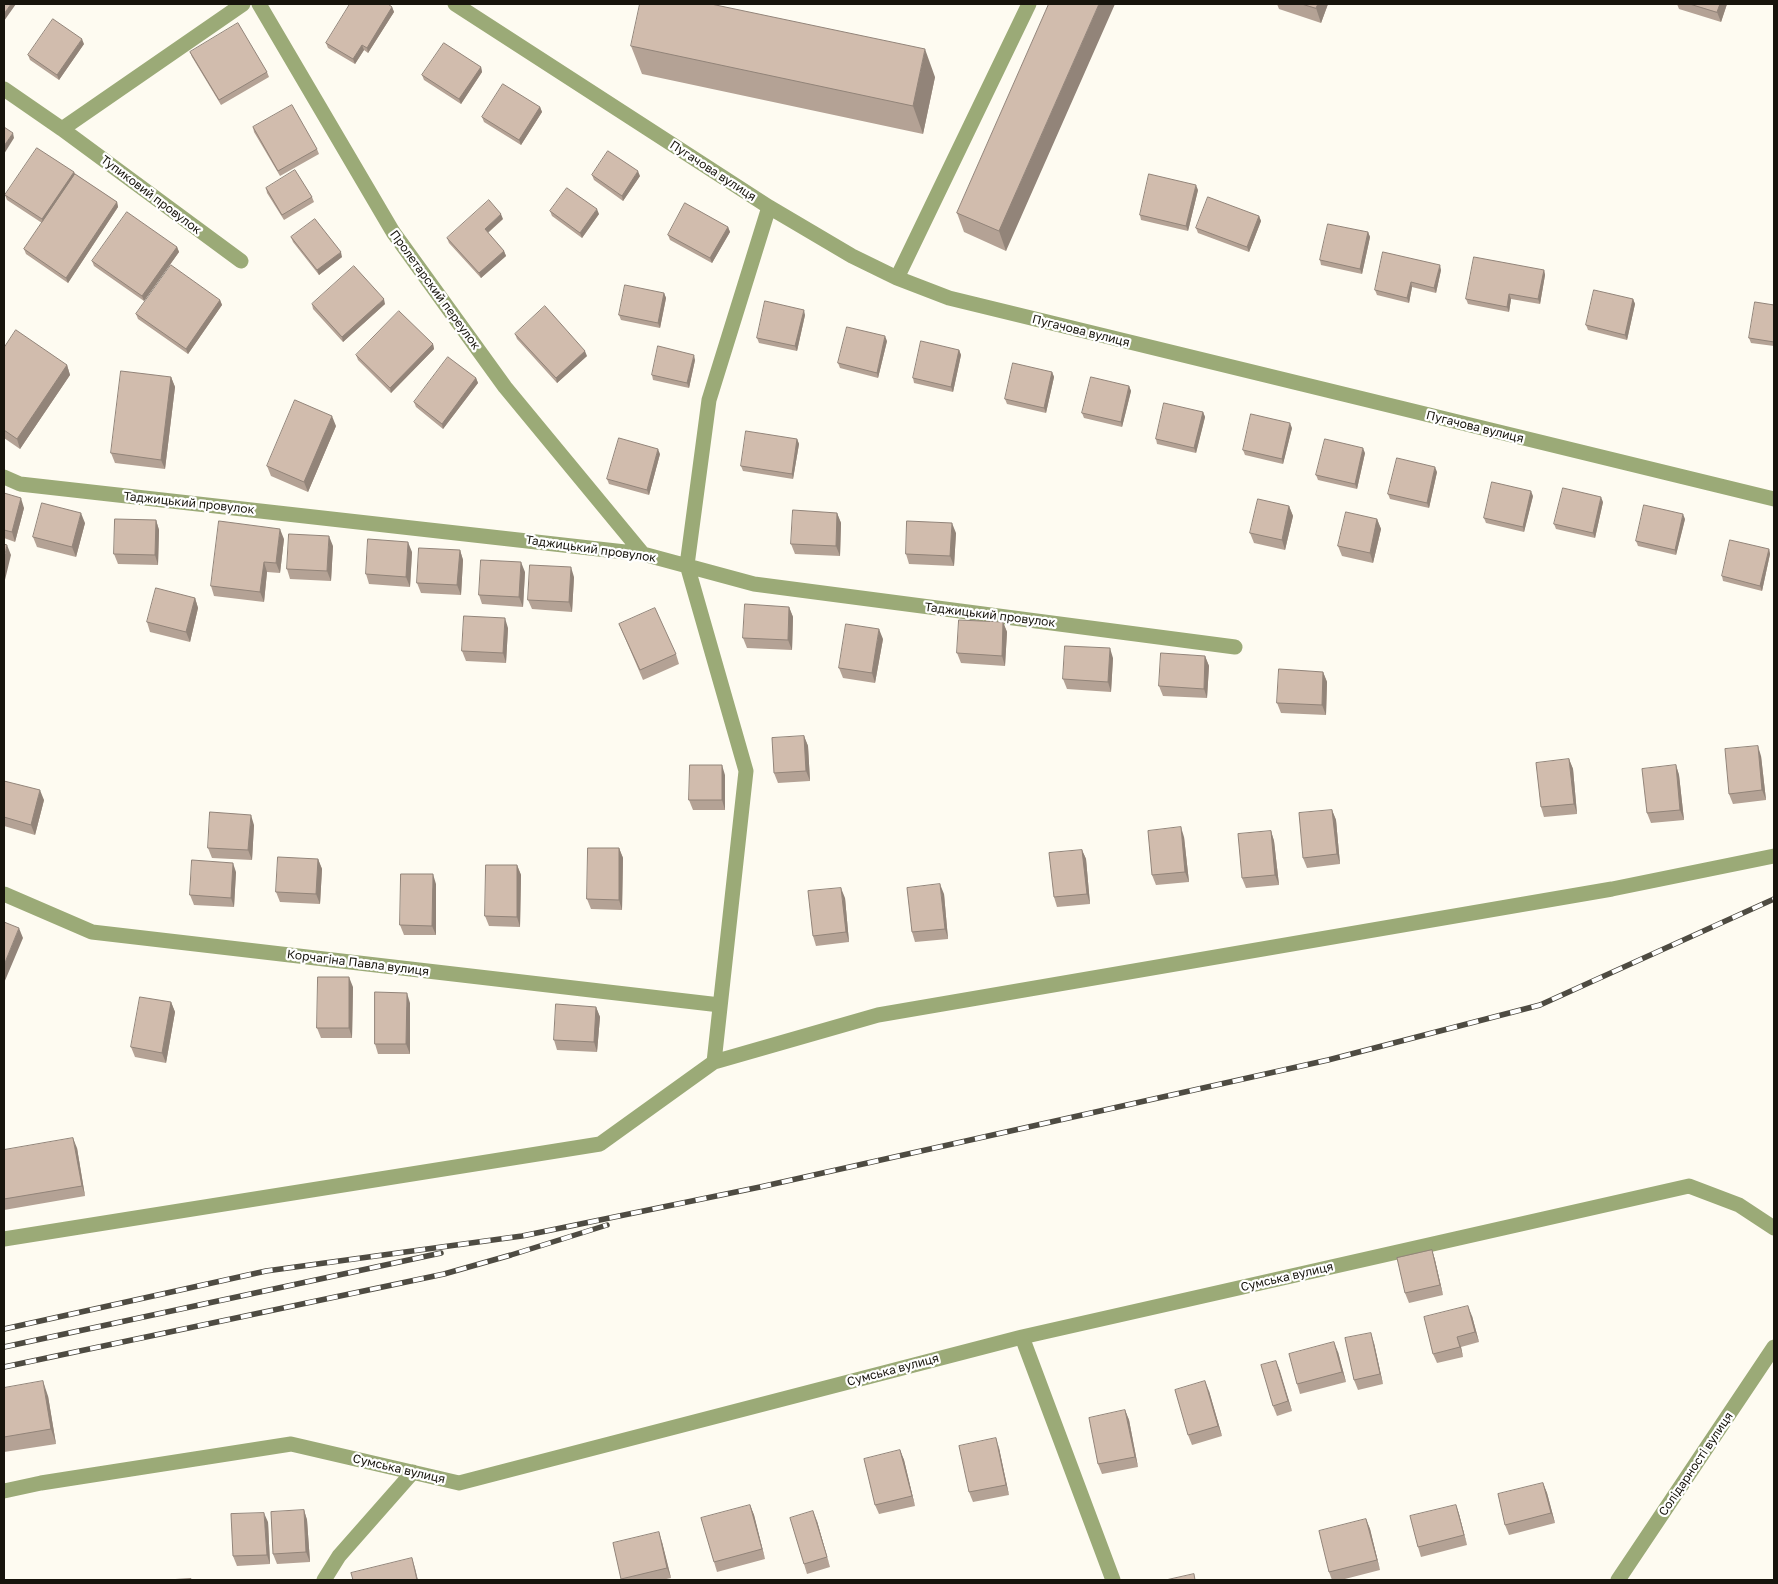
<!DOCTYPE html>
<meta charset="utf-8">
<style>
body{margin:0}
#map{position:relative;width:1778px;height:1584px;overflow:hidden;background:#fefbf1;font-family:"Golos Text",sans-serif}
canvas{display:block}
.frame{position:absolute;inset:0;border:5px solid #17140c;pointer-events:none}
</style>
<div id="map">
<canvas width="1778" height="1584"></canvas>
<div class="frame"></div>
</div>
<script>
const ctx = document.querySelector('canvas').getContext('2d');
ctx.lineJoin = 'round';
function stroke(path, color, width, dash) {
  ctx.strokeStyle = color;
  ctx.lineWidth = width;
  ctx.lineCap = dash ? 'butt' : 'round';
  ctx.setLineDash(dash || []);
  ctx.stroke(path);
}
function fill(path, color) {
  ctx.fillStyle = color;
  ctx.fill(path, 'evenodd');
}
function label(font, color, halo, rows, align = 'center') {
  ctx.font = font + ' "Golos Text",sans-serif';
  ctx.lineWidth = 4.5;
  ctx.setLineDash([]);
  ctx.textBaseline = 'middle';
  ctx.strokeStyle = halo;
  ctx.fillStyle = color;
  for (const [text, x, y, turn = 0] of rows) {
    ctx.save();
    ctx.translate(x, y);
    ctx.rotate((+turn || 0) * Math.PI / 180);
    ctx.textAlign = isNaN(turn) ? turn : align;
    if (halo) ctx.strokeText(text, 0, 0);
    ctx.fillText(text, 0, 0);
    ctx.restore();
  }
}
stroke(new Path2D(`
 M259 4 393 232 505 387 643 554
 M455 4 769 207 852 256 897 278 949 298 1774 499
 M4 89 62 129 241 261
 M62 129 243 4
 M897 278 1029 4
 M4 477 20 484 643 554 754 584 1235 647
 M4 894 92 932 720 1005
 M714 1062 746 771 687 565 709 400 769 207
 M4 1239 600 1144 714 1062 878 1015 1612 889 1774 856
 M1022 1337 1113 1580
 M4 1491 41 1483 291 1444 459 1483 1022 1337 1689 1186 1739 1205 1774 1228
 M324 1580 339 1556 413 1472
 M1618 1580 1774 1347`), '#9baa77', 15);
const rail = new Path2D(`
 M4 1329 266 1271 522 1236 760 1187 1328 1060 1540 1005 1774 899
 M4 1347 441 1253
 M4 1367 444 1274 511 1255 607 1225`);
stroke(rail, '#4e4b42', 5.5);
stroke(rail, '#fff', 4, [11]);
fill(new Path2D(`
 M1049 4 1006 251 964 232 957 213Z
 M1277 4H1328L1321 23 1279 9Z
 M1677 4H1727L1721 22 1679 9Z
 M392 7 394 12 368 53 364 50 355 64 328 48 326 43Z
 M84 44 59 80 30 60 28 55Z
 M631 46 935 77 923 134 642 74Z
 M190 52 267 72 269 77 221 105 192 57Z
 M481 67 482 72 461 104 424 80 422 75Z
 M540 107 542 112 521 145 484 122 482 117Z
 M253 127 317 149 319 154 280 176 254 132Z
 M74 172 75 174 117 202 118 207 68 283 26 254 24 249 42 223 7 200 5 195Z
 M592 175 640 176 623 201 594 180Z
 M266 188 312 197 314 202 284 220 267 193Z
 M1198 190 1188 231 1141 220 1140 215Z
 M550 211 599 214 582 238 552 216Z
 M1259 216 1261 221 1249 252 1198 233 1196 228Z
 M503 219 488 233 504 251 506 256 481 278 449 243 447 238Z
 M728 227 730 232 712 263 670 240 668 235Z
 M1368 232 1370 237 1362 274 1321 265 1320 260Z
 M291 237 342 257 319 275 293 242Z
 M177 247 179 252 144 301 94 266 92 261Z
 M1441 270 1436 293 1412 287 1409 303 1377 295 1375 290Z
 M1544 270 1545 275 1540 304 1511 299 1509 312 1468 304 1466 299Z
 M664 293 666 298 660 328 621 320 619 315Z
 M1633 299 1635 304 1627 340 1588 330 1586 325Z
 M220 300 222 305 188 354 138 319 136 314Z
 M312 304H385L343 342 313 309Z
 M1774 305V346L1751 343 1749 338Z
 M805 315 797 351 759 343 757 338Z
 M515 334 587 356 557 383 517 339Z
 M887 341 878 378 840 368 838 363Z
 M433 344 434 349 391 393 358 360 356 355Z
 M4 348 67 365 70 375 20 449 4 438Z
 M959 350 961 355 953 392 914 383 913 378Z
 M695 360 689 388 653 380 652 375Z
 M1052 372 1054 377 1046 413 1007 404 1005 399Z
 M171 377 175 387 165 469 115 463 111 453Z
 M476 378 478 383 443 429 416 407 414 402Z
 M1129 386 1131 391 1122 427 1084 418 1082 413Z
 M1203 412 1205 417 1196 453 1157 444 1156 439Z
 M336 426 308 492 271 476 267 466Z
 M1292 428 1283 464 1245 455 1243 450Z
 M797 439 799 444 793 479 743 471 741 466Z
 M1365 453 1357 489 1318 480 1316 475Z
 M660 454 649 495 609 484 607 479Z
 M1437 472 1429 508 1390 499 1388 494Z
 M4 493 24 508 15 542 4 538Z
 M1533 496 1524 532 1486 523 1484 518Z
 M1603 502 1595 538 1556 529 1554 524Z
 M1289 506 1293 516 1285 550 1254 543 1250 533Z
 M837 513 841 523 840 556 795 554 791 544Z
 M1377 519 1381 529 1373 563 1342 556 1338 546Z
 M1685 519 1676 555 1638 546 1636 541Z
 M156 520 159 530 158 565 118 564 114 554Z
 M85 523 76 557 37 547 33 537Z
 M956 533 954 566 909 564 906 554Z
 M284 539 280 573 267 572 264 602 214 596 211 586Z
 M333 546 331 581 290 579 287 569Z
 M1769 549 1770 554 1762 591 1723 581 1722 576Z
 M460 550 463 560 461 595 421 593 417 583Z
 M412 552 410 587 369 584 366 574Z
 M525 572 523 607 482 604 479 595Z
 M574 577 572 612 532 609 528 600Z
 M195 598 198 608 190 642 150 632 147 622Z
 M789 607 793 617 792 650 747 648 743 638Z
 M1003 622 1007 632 1005 666 961 663 957 653Z
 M619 624 676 654 679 664 643 680Z
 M508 628 506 663 466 661 462 651Z
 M883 639 875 683 843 678 839 668Z
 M1205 656 1209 666 1207 698 1163 696 1159 686Z
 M1113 658 1111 692 1067 689 1063 679Z
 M1323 672 1327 682 1326 715 1281 713 1277 703Z
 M804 736 808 746 810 781 778 783 774 773Z
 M1761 756 1766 800 1733 804 1729 794Z
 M1569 759 1573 769 1577 814 1544 817 1541 807Z
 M1676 765 1679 775 1684 820 1651 823 1647 813Z
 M725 775V810H693L689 800Z
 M4 781 44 800 35 835 4 826Z
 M1332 810 1336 820 1340 864 1307 868 1303 858Z
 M254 825 252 860 212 858 208 848Z
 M1271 831 1274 841 1279 885 1246 888 1242 878Z
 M1184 837 1189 882 1156 885 1152 875Z
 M619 848 623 858 622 910 591 909 587 899Z
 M1082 850 1086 859 1090 904 1057 907 1054 897Z
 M318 859 322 869 320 904 280 902 276 892Z
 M517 865 521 875 520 927 489 926 485 916Z
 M236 872 234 907 194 905 190 895Z
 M436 884V935H404L400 925Z
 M944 894 948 939 915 942 912 932Z
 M845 898 849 942 816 946 813 936Z
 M353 987 352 1038H321L317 1028Z
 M171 1002 175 1012 166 1063 135 1057 131 1047Z
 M410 1003V1054H378L375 1044Z
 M596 1007 600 1017 597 1052 557 1050 554 1040Z
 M77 1148 85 1196 4 1210V1150Z
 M1432 1250 1435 1260 1443 1295 1409 1303 1405 1293Z
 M1472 1316 1479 1342 1461 1347 1463 1357 1437 1363 1433 1354Z
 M1374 1343 1383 1384 1358 1390 1354 1380Z
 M1338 1352 1346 1382 1300 1394 1297 1384Z
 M1276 1361 1292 1411 1277 1416 1273 1406Z
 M4 1388 48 1396 56 1444 4 1452Z
 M1209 1391 1222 1436 1192 1445 1188 1435Z
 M1125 1410 1129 1420 1138 1467 1102 1474 1098 1464Z
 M999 1448 1009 1495 973 1502 969 1492Z
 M900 1450 904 1460 915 1506 879 1514 875 1505Z
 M1543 1483 1547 1493 1555 1523 1509 1535 1505 1525Z
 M750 1505 754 1515 765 1559 717 1572 714 1562Z
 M1456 1505 1459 1514 1467 1545 1421 1557 1418 1547Z
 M304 1510 307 1520 310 1562 277 1564 273 1554Z
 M1366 1519 1370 1529 1380 1570 1341 1580H1332L1329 1572Z
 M817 1521 830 1567 807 1574 804 1564Z
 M268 1522 270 1564 237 1566 233 1556Z
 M662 1542 671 1578 662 1580H622L613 1543Z`), '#b4a295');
fill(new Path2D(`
 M11 4H16L4 21V14Z
 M1099 4H1115L1006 251 999 231Z
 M1318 4H1328L1321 23 1316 8Z
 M1720 4H1727L1721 22 1717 12Z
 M392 7 394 12 368 53 367 48Z
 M82 39 84 44 59 80 57 75Z
 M362 45 364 50 355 64 353 59Z
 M925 49 935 77 923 134 913 106Z
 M481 67 482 72 461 104 459 99Z
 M540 107 542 112 521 145 519 140Z
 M13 133 14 138 4 154V146Z
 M638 171 640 176 623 201 622 196Z
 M74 172 76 177 44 224 42 219Z
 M1196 185 1198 190 1188 231 1186 226Z
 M117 202 118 207 68 283 66 278Z
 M597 209 599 214 582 238 580 233Z
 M501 214 503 219 486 234 485 229Z
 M1259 216 1261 221 1249 252 1247 247Z
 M728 227 730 232 712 263 710 258Z
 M1368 232 1370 237 1362 274 1360 269Z
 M177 247 179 252 144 301 142 296Z
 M504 251 506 256 481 278 479 273Z
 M341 252 342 257 319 275 317 270Z
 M1440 265 1441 270 1436 293 1434 288Z
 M1544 270 1545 275 1540 304 1538 299Z
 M1411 282 1412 287 1409 303 1407 298Z
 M664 293 666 298 660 328 658 323Z
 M1509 294 1511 299 1509 312 1507 307Z
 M384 299 385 304 343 342 342 337Z
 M1633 299 1635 304 1627 340 1625 335Z
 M220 300 222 305 188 354 186 349Z
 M804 310 805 315 797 351 795 346Z
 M885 336 887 341 878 378 877 373Z
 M433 344 434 349 391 393 390 388Z
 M959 350 961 355 953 392 951 387Z
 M585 351 587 356 557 383 556 378Z
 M694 355 695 360 689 388 687 383Z
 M67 365 70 375 20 449 17 439Z
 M1052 372 1054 377 1046 413 1044 408Z
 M171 377 175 387 165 469 161 460Z
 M476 378 478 383 443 429 442 424Z
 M1129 386 1131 391 1122 427 1121 422Z
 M1203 412 1205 417 1196 453 1194 448Z
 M332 416 336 426 308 492 304 482Z
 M1290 423 1292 428 1283 464 1282 459Z
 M797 439 799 444 793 479 792 474Z
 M1363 448 1365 453 1357 489 1355 484Z
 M658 449 660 454 649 495 647 490Z
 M1435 467 1437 472 1429 508 1427 503Z
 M1531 491 1533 496 1524 532 1523 527Z
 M1601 497 1603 502 1595 538 1593 533Z
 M21 498 24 508 15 542 12 532Z
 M1289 506 1293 516 1285 550 1282 540Z
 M81 513 85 523 76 557 72 547Z
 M837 513 841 523 840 556 836 546Z
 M1683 514 1685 519 1676 555 1675 550Z
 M1377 519 1381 529 1373 563 1370 553Z
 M156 520 159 530 158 565 155 555Z
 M952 523 956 533 954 566 950 556Z
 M280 529 284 539 280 573 276 563Z
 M329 536 333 546 331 581 327 571Z
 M408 542 412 552 410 587 406 577Z
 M7 545 11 555 4 584V559Z
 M1769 549 1770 554 1762 591 1760 586Z
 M460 550 463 560 461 595 457 585Z
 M264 562 267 572 264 602 260 592Z
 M521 562 525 572 523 607 519 597Z
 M571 567 574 577 572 612 569 602Z
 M195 598 198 608 190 642 186 632Z
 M789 607 793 617 792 650 788 640Z
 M505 618 508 628 506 663 503 653Z
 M1003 622 1007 632 1005 666 1002 656Z
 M879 629 883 639 875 683 872 673Z
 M1110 648 1113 658 1111 692 1108 682Z
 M1205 656 1209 666 1207 698 1204 689Z
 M1323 672 1327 682 1326 715 1322 705Z
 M804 736 808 746 810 781 806 771Z
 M1758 746 1761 756 1766 800 1762 790Z
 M1569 759 1573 769 1577 814 1574 804Z
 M722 765 725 775V810L722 800Z
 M1676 765 1679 775 1684 820 1680 810Z
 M40 790 44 800 35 835 31 825Z
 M1332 810 1336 820 1340 864 1337 854Z
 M251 815 254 825 252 860 248 850Z
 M1181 827 1184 837 1189 882 1185 872Z
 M1271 831 1274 841 1279 885 1275 875Z
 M619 848 623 858 622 910 619 900Z
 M1082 850 1086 859 1090 904 1087 894Z
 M318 859 322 869 320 904 316 894Z
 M233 863 236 872 234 907 231 898Z
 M517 865 521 875 520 927 517 917Z
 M433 874 436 884V935L432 926Z
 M940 884 944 894 948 939 945 929Z
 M841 888 845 898 849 942 846 932Z
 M19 928 23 938 4 983V965Z
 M349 977 353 987 352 1038 349 1028Z
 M407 993 410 1003V1054L406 1044Z
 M171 1002 175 1012 166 1063 162 1053Z
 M596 1007 600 1017 597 1052 594 1042Z
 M73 1138 77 1148 85 1196 82 1186Z
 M1432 1250 1435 1260 1443 1295 1440 1285Z
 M1468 1306 1472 1316 1479 1342 1475 1332Z
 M1371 1333 1374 1343 1383 1384 1380 1374Z
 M1457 1337 1461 1347 1463 1357Z
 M1334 1342 1338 1352 1346 1382 1342 1372Z
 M1276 1361 1280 1371 1292 1411 1288 1401Z
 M43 1381 48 1396 56 1444 51 1429Z
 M1205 1381 1209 1391 1222 1436 1218 1426Z
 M1125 1410 1129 1420 1138 1467 1135 1457Z
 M996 1438 999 1448 1009 1495 1006 1485Z
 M900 1450 904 1460 915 1506 912 1496Z
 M1543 1483 1547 1493 1555 1523 1551 1513Z
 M750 1505 754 1515 765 1559 762 1549Z
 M1456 1505 1459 1514 1467 1545 1464 1535Z
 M304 1510 307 1520 310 1562 306 1552Z
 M813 1511 817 1521 830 1567 827 1557Z
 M264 1513 268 1522 270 1564 267 1555Z
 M1366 1519 1370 1529 1380 1570 1377 1560Z
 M659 1532 662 1542 671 1578 667 1568Z
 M412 1558 415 1568 418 1580H417Z`), '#928479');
const building = new Path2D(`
 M4 4H11L4 14Z
 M350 4H388L392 7 367 48 362 45 353 59 326 43Z
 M640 4H711L925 49 913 106 631 46Z
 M1049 4H1099L999 231 957 213Z
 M1302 4H1318L1316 8Z
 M1690 4H1720L1717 12Z
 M53 19 82 39 57 75 28 55Z
 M238 23 267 72 219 100 190 52Z
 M444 43 481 67 459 99 422 75Z
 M503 84 540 107 519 140 482 117Z
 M292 105 317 149 278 171 253 127Z
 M4 127 13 133 4 146Z
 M37 148 74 172 42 219 5 195Z
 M608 151 638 171 622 196 592 175Z
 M295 170 312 197 282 215 266 188Z
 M75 174 117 202 66 278 24 249Z
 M1149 174 1196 185 1186 226 1140 215Z
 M567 188 597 209 580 233 550 211Z
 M1208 197 1259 216 1247 247 1196 228Z
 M489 200 501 214 485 229 504 251 479 273 447 238Z
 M685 203 728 227 710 258 668 235Z
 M127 212 177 247 142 296 92 261Z
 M315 219 341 252 317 270 291 237Z
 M1328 224 1368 232 1360 269 1320 260Z
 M1383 252 1440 265 1434 288 1411 282 1407 298 1375 290Z
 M1474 257 1544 270 1538 299 1509 294 1507 307 1466 299Z
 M171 265 220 300 186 349 136 314Z
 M354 266 384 299 342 337 312 304Z
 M625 285 664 293 658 323 619 315Z
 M1594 290 1633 299 1625 335 1586 325Z
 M765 301 804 310 795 346 757 338Z
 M1755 302 1774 305V342L1749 338Z
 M545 306 585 351 556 378 515 334Z
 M399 311 433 344 390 388 356 355Z
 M847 327 885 336 877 373 838 363Z
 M16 330 67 365 17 439 4 430V348Z
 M921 341 959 350 951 387 913 378Z
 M658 346 694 355 687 383 652 375Z
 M448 357 476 378 442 424 414 402Z
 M1013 363 1052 372 1044 408 1005 399Z
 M121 371 171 377 161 460 111 453Z
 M1091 377 1129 386 1121 422 1082 413Z
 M295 400 332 416 304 482 267 466Z
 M1164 403 1203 412 1194 448 1156 439Z
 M1251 414 1290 423 1282 459 1243 450Z
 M746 431 797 439 792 474 741 466Z
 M619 438 658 449 647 490 607 479Z
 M1325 439 1363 448 1355 484 1316 475Z
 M1397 458 1435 467 1427 503 1388 494Z
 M1492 482 1531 491 1523 527 1484 518Z
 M1563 488 1601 497 1593 533 1554 524Z
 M4 493 21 498 12 532 4 530Z
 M1258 499 1289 506 1282 540 1250 533Z
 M42 503 81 513 72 547 33 537Z
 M1644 505 1683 514 1675 550 1636 541Z
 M793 510 837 513 836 546 791 544Z
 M1346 512 1377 519 1370 553 1338 546Z
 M115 519 156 520 155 555 114 554Z
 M219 521 280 529 276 563 264 562 260 592 211 586Z
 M907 521 952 523 950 556 906 554Z
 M289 534 329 536 327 571 287 569Z
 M368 539 408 542 406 577 366 574Z
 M1730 540 1769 549 1760 586 1722 576Z
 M4 544 7 545 4 559Z
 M419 548 460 550 457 585 417 583Z
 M481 560 521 562 519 597 479 595Z
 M530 565 571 567 569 602 528 600Z
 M156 588 195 598 186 632 147 622Z
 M745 604 789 607 788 640 743 638Z
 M655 608 676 654 640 670 619 624Z
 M464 616 505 618 503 653 462 651Z
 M959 620 1003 622 1002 656 957 653Z
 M846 624 879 629 872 673 839 668Z
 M1065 646 1110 648 1108 682 1063 679Z
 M1161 653 1205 656 1204 689 1159 686Z
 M1279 669 1323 672 1322 705 1277 703Z
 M804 736 806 771 774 773 772 738Z
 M1758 746 1762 790 1729 794 1725 749Z
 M1569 759 1574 804 1541 807 1536 763Z
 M690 765H722V800H689Z
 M1676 765 1680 810 1647 813 1642 769Z
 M4 781 40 790 31 825 4 817Z
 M1332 810 1337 854 1303 858 1299 813Z
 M210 812 251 815 248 850 208 848Z
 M1181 827 1185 872 1152 875 1148 831Z
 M1271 831 1275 875 1242 878 1238 834Z
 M588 848H619V900L587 899Z
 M1082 850 1087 894 1054 897 1049 853Z
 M278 857 318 859 316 894 276 892Z
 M192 860 233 863 231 898 190 895Z
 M486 865H517V917L485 916Z
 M401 874H433L432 926 400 925Z
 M940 884 945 929 912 932 907 888Z
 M841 888 846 932 813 936 808 891Z
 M4 922 19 928 4 965Z
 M318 977H349V1028H317Z
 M375 992 407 993 406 1044H375Z
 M140 997 171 1002 162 1053 131 1047Z
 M556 1004 596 1007 594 1042 554 1040Z
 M73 1138 82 1186 4 1199V1150Z
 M1432 1250 1440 1285 1405 1293 1397 1258Z
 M1468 1306 1475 1332 1457 1337 1460 1347 1433 1354 1424 1317Z
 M1371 1333 1380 1374 1354 1380 1345 1338Z
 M1334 1342 1342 1372 1297 1384 1289 1354Z
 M1276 1361 1288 1401 1273 1406 1261 1365Z
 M43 1381 51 1429 4 1437V1388Z
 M1205 1381 1218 1426 1188 1435 1175 1390Z
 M1125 1410 1135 1457 1098 1464 1089 1418Z
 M996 1438 1006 1485 969 1492 959 1446Z
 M900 1450 912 1496 875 1505 864 1459Z
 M1543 1483 1551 1513 1505 1525 1498 1494Z
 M750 1505 762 1549 714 1562 701 1518Z
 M1456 1505 1464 1535 1418 1547 1410 1516Z
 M304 1510 306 1552 273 1554 271 1512Z
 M813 1511 827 1557 804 1564 790 1518Z
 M264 1513 267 1555 233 1556 231 1514Z
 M1366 1519 1377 1560 1329 1572 1319 1531Z
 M659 1532 667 1568 621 1579 613 1543Z
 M412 1558 417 1580H353L351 1573Z
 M1194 1574 1195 1580H1166Z
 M191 1579V1580H167Z`);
fill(building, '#d1bcad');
stroke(building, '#928479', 1);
label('12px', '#17140c', '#fff', [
 ["Пугачова вулиця",713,171,33],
 ["Тупиковий провулок",151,195,37],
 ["Пролетарский переулок",435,290,54],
 ["Пугачова вулиця",1081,331,14],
 ["Пугачова вулиця",1475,427,14],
 ["Таджицький провулок",189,503,6],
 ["Таджицький провулок",591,549,8],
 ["Таджицький провулок",990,615,7],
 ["Корчагіна Павла вулиця",358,963,7],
 ["Сумська вулиця",1287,1277,-13],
 ["Сумська вулиця",893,1370,-15],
 ["Солідарності вулиця",1696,1464,-56],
 ["Сумська вулиця",399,1469,13]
]);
</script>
